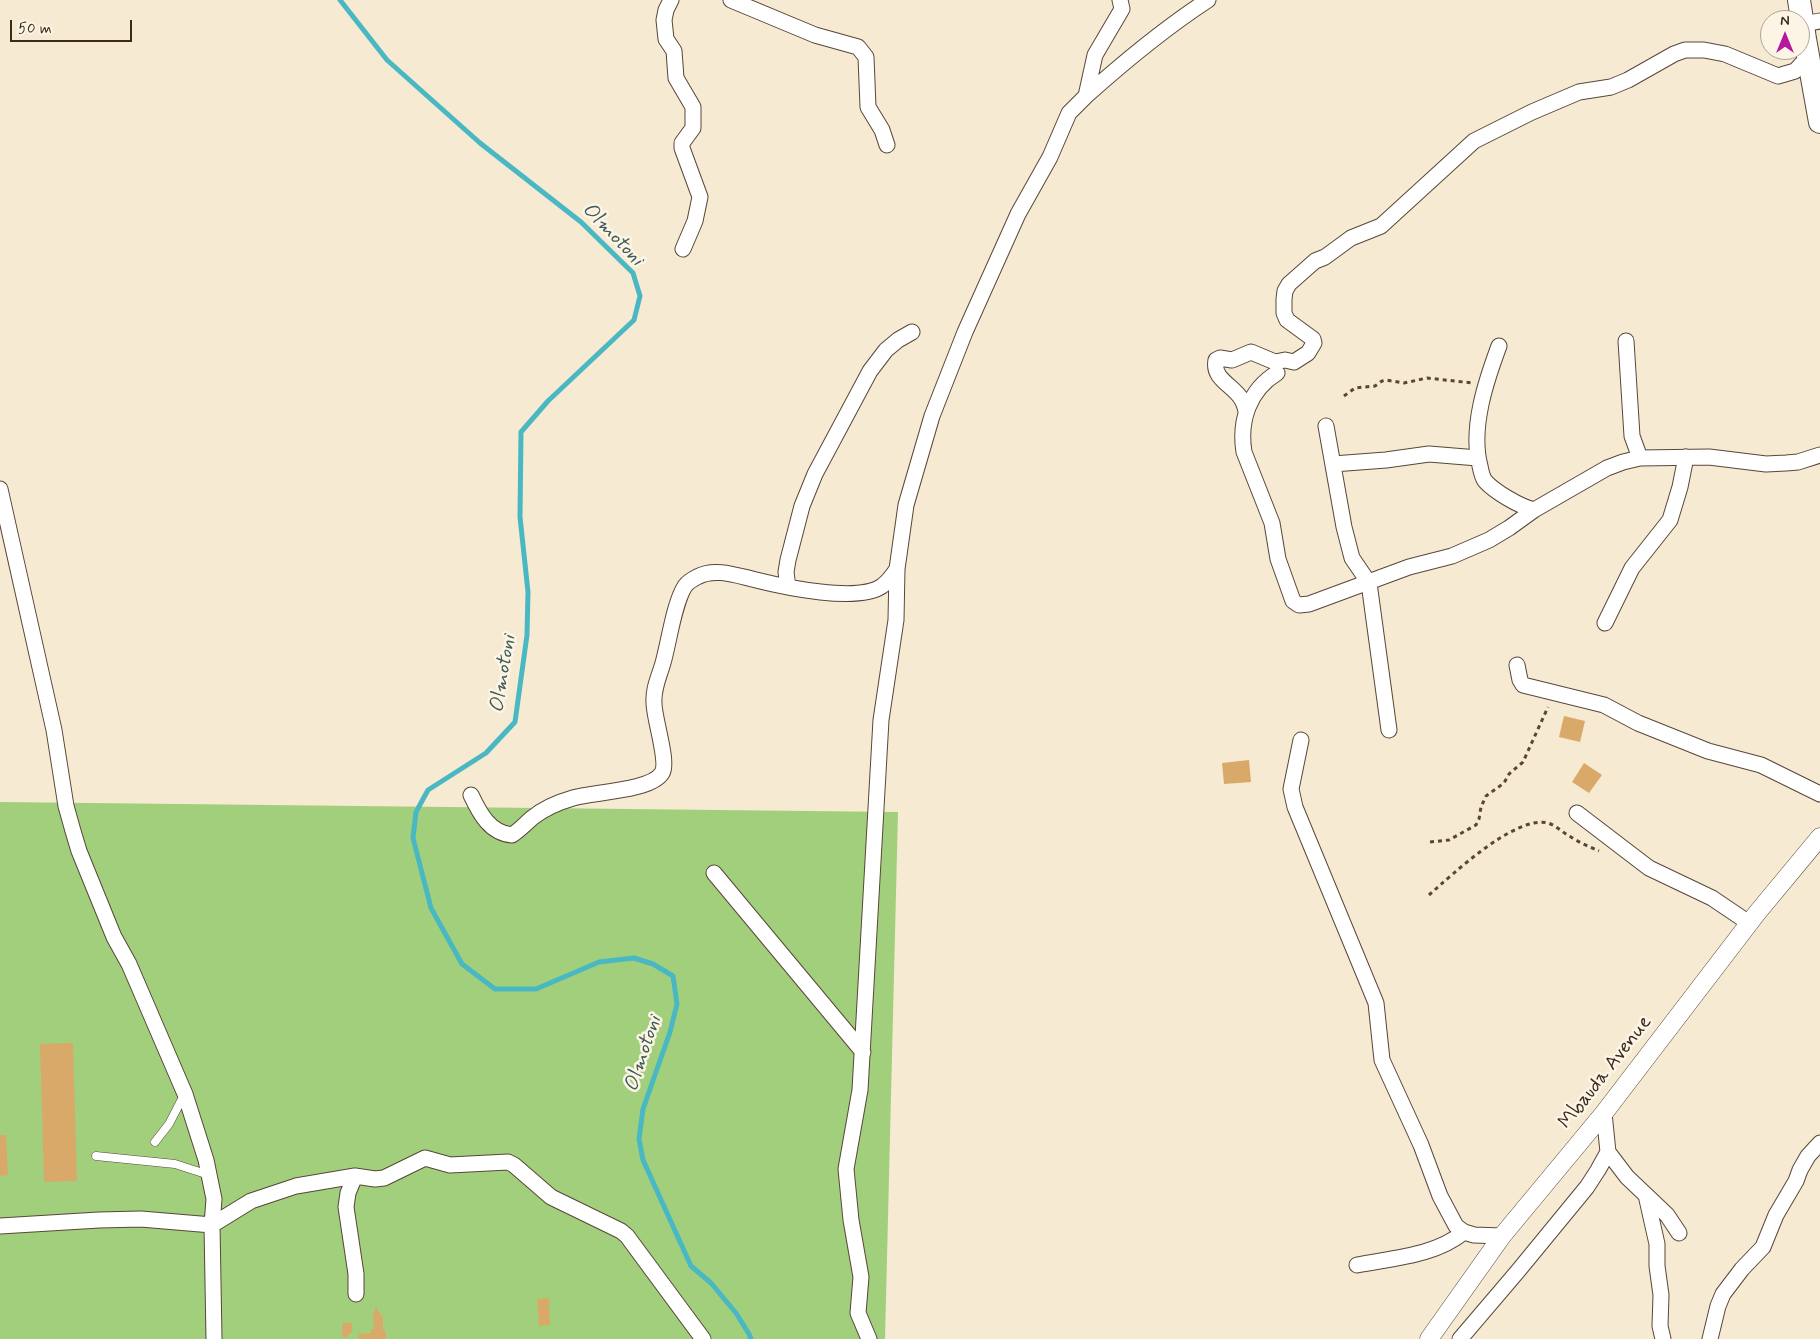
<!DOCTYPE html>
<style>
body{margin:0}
#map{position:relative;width:1820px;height:1339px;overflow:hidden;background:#f7ead2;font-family:Mynerve,sans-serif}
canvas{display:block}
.north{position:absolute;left:1760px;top:10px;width:50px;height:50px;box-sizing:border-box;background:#fcf5e5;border:1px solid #afa495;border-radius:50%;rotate:0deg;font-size:14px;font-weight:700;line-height:20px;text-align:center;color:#3b2a1e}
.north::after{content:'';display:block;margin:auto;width:18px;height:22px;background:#b5179e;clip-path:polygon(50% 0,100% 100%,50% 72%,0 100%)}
.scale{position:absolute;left:10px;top:20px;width:122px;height:22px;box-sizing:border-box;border:2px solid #3b2a1e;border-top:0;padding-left:6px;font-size:15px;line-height:18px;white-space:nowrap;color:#3b2a1e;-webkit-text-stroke:4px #fcf5e5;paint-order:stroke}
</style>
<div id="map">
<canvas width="1820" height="1339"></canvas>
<div class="north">N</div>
<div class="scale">50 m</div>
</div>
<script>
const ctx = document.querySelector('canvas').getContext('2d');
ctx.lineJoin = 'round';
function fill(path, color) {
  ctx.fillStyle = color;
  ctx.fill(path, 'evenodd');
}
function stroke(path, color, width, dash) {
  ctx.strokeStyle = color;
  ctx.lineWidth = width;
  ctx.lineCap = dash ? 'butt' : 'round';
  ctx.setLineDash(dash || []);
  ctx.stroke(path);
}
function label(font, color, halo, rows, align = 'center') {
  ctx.font = font + ' Mynerve,sans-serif';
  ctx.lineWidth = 5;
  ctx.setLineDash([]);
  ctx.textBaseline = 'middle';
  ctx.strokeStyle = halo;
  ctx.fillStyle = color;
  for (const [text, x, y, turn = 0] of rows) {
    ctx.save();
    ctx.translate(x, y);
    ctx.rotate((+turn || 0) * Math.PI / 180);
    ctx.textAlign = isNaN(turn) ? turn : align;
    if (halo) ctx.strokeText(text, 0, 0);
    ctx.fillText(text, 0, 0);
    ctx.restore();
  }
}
fill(new Path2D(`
 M0 802 898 812 885 1339H0Z`), '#a2cf7c');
stroke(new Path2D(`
 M340 0 387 60 480 143 581 222 633 273 640 296 634 320 548 401 521 432 520 517 528 592 527 635 515 722 486 753 428 790 416 812 413 838 431 908 462 964 495 989H536L599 962 634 958 653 964 673 976 677 1004 670 1032 643 1109 639 1139 643 1160 691 1266 711 1283 736 1313 749 1334 751 1339`), '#4ab8c3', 5);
fill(new Path2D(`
 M1564 716 1585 721 1580 742 1559 737Z
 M1249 760 1251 782 1224 784 1222 763Z
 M1584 763 1602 775 1589 793 1572 782Z
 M73 1043 77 1181 44 1182 40 1044Z
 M0 1135H6L8 1175 0 1176Z
 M549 1298 550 1325 539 1326 537 1299Z
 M375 1307H377L378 1312H380V1315H383V1330L386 1331V1339H358L359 1334 371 1333 370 1330 374 1329 373 1312H375Z
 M342 1323H352V1332L346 1337H342Z`), '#d9a969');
const service = new Path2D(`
 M155 1142 169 1124 184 1095
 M96 1156 175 1164 209 1175`);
const minor = new Path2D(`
 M671 0 666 10 664 20 666 39 674 51 676 78 693 107V128L682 143V148L700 197 695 221 683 249
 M731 0 815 35 858 47 866 57 868 107 882 130 887 145
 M1803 24 1820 21
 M1086 96C1124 62 1165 28 1208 0
 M1626 341 1632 436 1640 458
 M1499 346C1486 381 1470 428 1480 466 1481 471 1482 477 1485 481 1495 492 1519 506 1534 510
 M1277 373C1249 390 1239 421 1244 452L1272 523 1278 559 1293 601 1299 605 1309 604 1409 567 1452 556 1489 540 1509 528 1534 510 1607 468 1623 462 1640 458 1709 457 1766 464 1786 463 1798 462 1820 455
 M1246 411C1245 407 1244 403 1242 400 1234 385 1212 380 1216 360L1220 358 1232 360 1251 352 1275 362 1285 360 1294 362 1308 353 1314 343 1313 339 1287 320 1284 313V299L1285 291 1289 284 1315 261 1325 257 1351 238 1381 226 1474 141 1532 112 1579 92 1611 87 1628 80 1674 54 1685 50H1704L1725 54 1778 76 1795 71 1808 57
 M1326 426 1344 527 1352 558 1369 583 1389 730
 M1333 464 1386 460 1429 454 1478 458
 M0 489 54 730 66 806 73 831 79 851 114 937 129 964 185 1094 206 1160 214 1199 212 1225 214 1339
 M788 587 786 572 788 560 802 506 815 474 870 371 886 350 898 340 912 332
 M1605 623 1632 568 1670 520 1680 487 1686 457
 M1517 665 1520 680 1523 685 1604 705 1638 723 1708 751 1761 765 1820 794
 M1301 740 1291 789 1295 807 1376 1003 1382 1060 1421 1145 1440 1196 1456 1226 1464 1232 1474 1235 1502 1236
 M471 795C480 814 490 833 512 835 520 830 525 824 532 818 543 809 559 802 573 798 593 792 651 791 662 773 669 762 654 719 654 703 653 688 659 677 663 663 669 642 674 603 685 586 688 582 693 579 697 577 715 567 738 576 756 580 784 587 858 603 882 586 888 582 893 575 897 569
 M1577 813 1649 868 1712 898 1749 923
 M714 873 863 1052
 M1608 1152 1627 1177 1667 1215 1679 1233
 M355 1176 348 1193 346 1207 356 1274V1294
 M1646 1195 1657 1244V1266L1661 1295 1660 1326 1663 1339
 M0 1226 99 1220 141 1219 212 1225 251 1201 296 1186 355 1176 375 1179 384 1178 425 1158 450 1165 508 1162 514 1165 551 1197 621 1231 627 1236 703 1339
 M1357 1265C1392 1258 1435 1256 1464 1232
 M869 1339 858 1313 861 1277 851 1220 846 1169 860 1090 881 720 896 620 897 569 906 505 932 416 965 332 1018 214 1050 157 1069 113 1086 96 1095 55 1122 9 1120 0
 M1460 1339 1518 1271 1587 1187 1598 1170 1608 1152 1604 1113
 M1710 1339 1718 1306 1723 1294 1742 1269 1763 1247 1776 1215 1796 1181 1800 1170 1808 1156 1820 1143`);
const tertiary = new Path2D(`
 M1429 1339 1502 1236 1604 1113 1757 913 1820 837`);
const primary = new Path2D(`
 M1799 0 1805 39 1820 122`);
stroke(service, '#574739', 9);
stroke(minor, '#574739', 17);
stroke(tertiary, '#574739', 19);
stroke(primary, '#574739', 24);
stroke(new Path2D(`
 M1344 396 1355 388 1375 386 1382 381 1386 380 1404 383 1427 378 1473 383
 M1430 842 1449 840 1476 825 1479 819 1481 807 1486 796 1504 783 1509 774 1523 762 1548 707
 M1429 895C1453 874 1515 815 1548 823 1557 826 1563 833 1571 837 1580 843 1590 847 1599 851`), '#574739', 3, [4, 4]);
stroke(service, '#fff', 8);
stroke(minor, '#fff', 15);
stroke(tertiary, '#fff', 18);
stroke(primary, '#fff', 22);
label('20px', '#3b2a1e', '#fcf5e5', [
 ["Mbauda Avenue",1606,1073,-52]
]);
label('italic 21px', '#405c58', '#fcf5e5', [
 ["Olmotoni",612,235,46],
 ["Olmotoni",504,674,-81],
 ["Olmotoni",644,1054,-72]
]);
</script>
